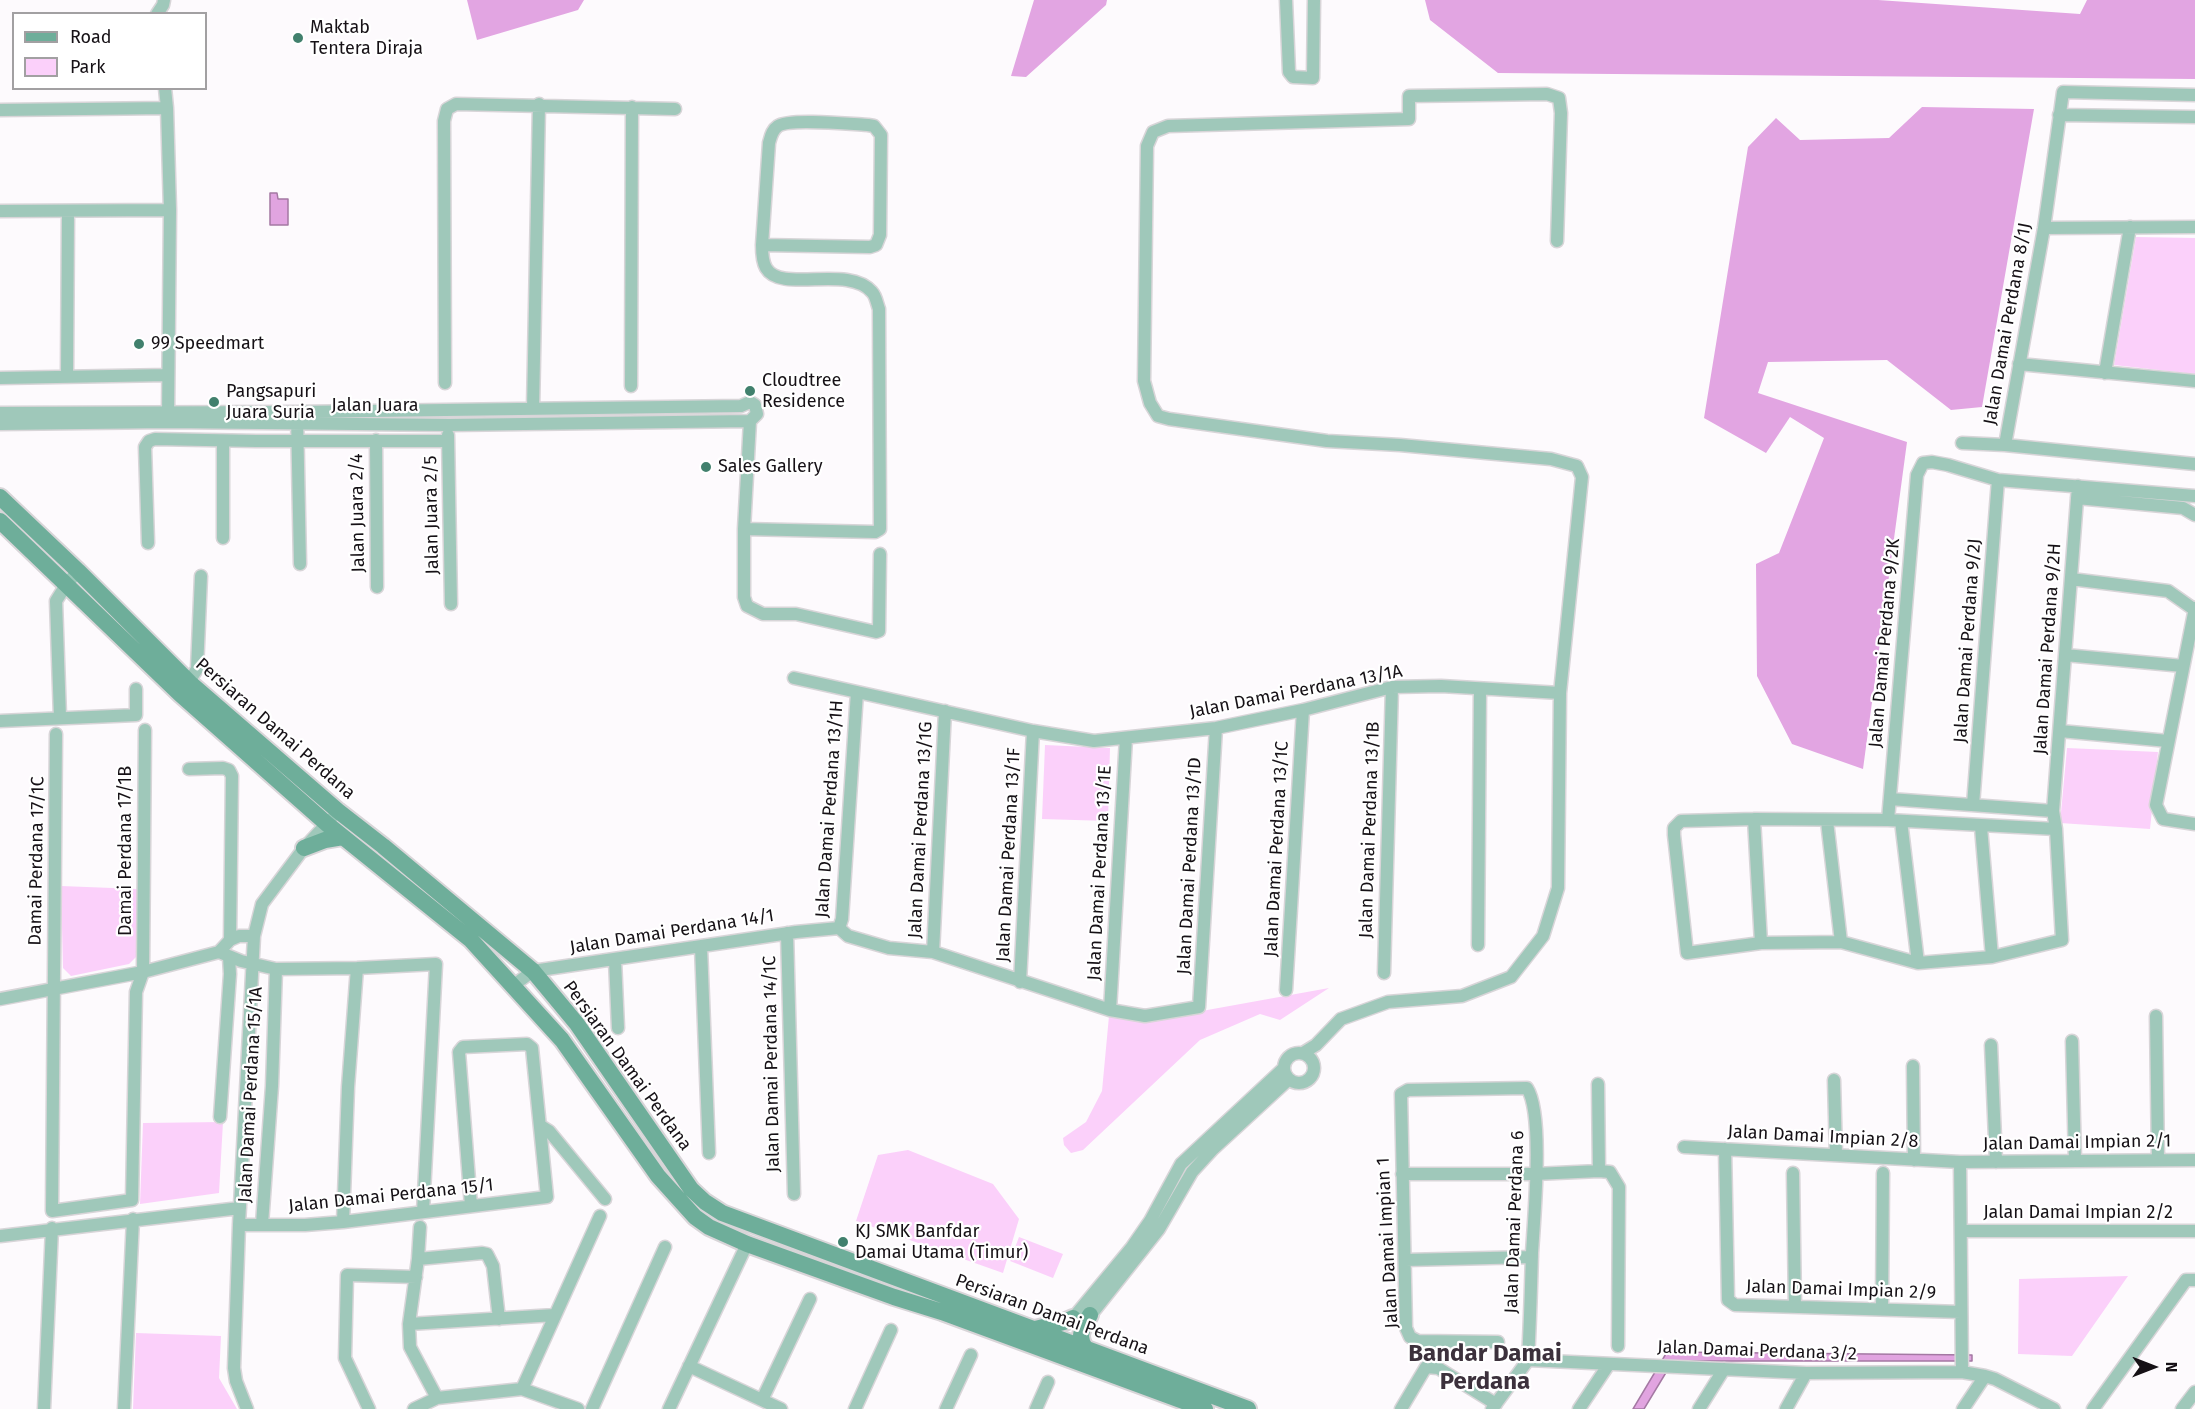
<!DOCTYPE html>
<style>
body{margin:0}
#map{position:relative;width:2195px;height:1409px;overflow:hidden;background:#fdfafd;font-family:"Fira Sans",sans-serif}
canvas{display:block}
.legend{position:absolute;left:12px;top:12px;width:195px;height:78px;box-sizing:border-box;background:#fff;border:2px solid #a2a0a2;margin:0;padding:8px 10px;list-style:none;font-size:18px;color:#161116}
.legend li{display:flex;align-items:center;gap:12px;height:30px}
.legend b{width:30px;border:2px solid #a2a0a2}
.north{position:absolute;left:2123px;top:1337px;width:60px;height:60px;-webkit-text-stroke:4px #fff;paint-order:stroke;rotate:90deg;font-size:16px;font-weight:700;line-height:24px;text-align:center;color:#161116}
.north::after{content:'';display:block;margin:auto;width:21px;height:27px;background:#161116;clip-path:polygon(50% 0,100% 100%,50% 72%,0 100%)}
</style>
<div id="map">
<canvas width="2195" height="1409"></canvas>
<ul class="legend">
<li><b style="height:8px;background:#6eae9a"></b>Road</li>
<li><b style="height:16px;background:#fbd0fa"></b>Park</li>
</ul>
<div class="north">N</div>
</div>
<script>
const ctx = document.querySelector('canvas').getContext('2d');
ctx.lineJoin = 'round';
function fill(path, color) {
  ctx.fillStyle = color;
  ctx.fill(path, 'evenodd');
}
function stroke(path, color, width, dash) {
  ctx.strokeStyle = color;
  ctx.lineWidth = width;
  ctx.lineCap = dash ? 'butt' : 'round';
  ctx.setLineDash(dash || []);
  ctx.stroke(path);
}
function label(font, color, halo, rows, align = 'center') {
  ctx.font = font + ' "Fira Sans",sans-serif';
  ctx.lineWidth = 4.5;
  ctx.setLineDash([]);
  ctx.textBaseline = 'middle';
  ctx.strokeStyle = halo;
  ctx.fillStyle = color;
  for (const [text, x, y, turn = 0] of rows) {
    ctx.save();
    ctx.translate(x, y);
    ctx.rotate((+turn || 0) * Math.PI / 180);
    ctx.textAlign = isNaN(turn) ? turn : align;
    if (halo) ctx.strokeText(text, 0, 0);
    ctx.fillText(text, 0, 0);
    ctx.restore();
  }
}
fill(new Path2D(`
 M2136 237 2195 238V374L2114 365Z
 M1045 745 1110 748 1108 821 1042 819Z
 M2067 748 2158 752 2150 829 2060 823Z
 M61 886 138 889 139 954 129 964 71 976 63 968Z
 M1329 988 1280 1020 1260 1014 1200 1040 1083 1150 1071 1153 1064 1145 1063 1138 1086 1122 1102 1091 1109 1016 1141 1022Z
 M223 1122 219 1193 140 1204 143 1123Z
 M908 1150 993 1184 1019 1219 1003 1273 856 1221 878 1155Z
 M1019 1237 1063 1254 1053 1278 1010 1261Z
 M2128 1276 2072 1356 2018 1354 2019 1279Z
 M136 1333 221 1336 219 1378 237 1409H133Z`), '#fbd0fa');
fill(new Path2D(`
 M467 0H584L578 10 477 40Z
 M1034 0H1107L1106 5 1026 77 1011 76Z
 M1425 0H1878L2080 14 2087 0H2195V79L1498 73 1430 20Z
 M1922 107 2034 109 1982 407 1951 410 1887 360 1768 362 1758 393 1907 442 1863 769 1792 744 1757 676 1756 564 1779 553 1824 438 1790 417 1766 453 1704 418 1748 147 1776 118 1800 140 1889 138Z`), '#e2a5e2');
const water = new Path2D(`
 M270 193H277L278 199H288V225H270Z
 M1667 1352 1972 1355V1361H1673L1644 1409H1633Z`);
fill(water, '#e1a4e0');
stroke(water, '#a478a3', 1.5);
const street = new Path2D(`
 M1286 0 1289 72 1293 77 1313 78 1314 0
 M157 14 163 5 164 0
 M165 88 167 108
 M2195 95 2063 92 2044 228 2005 445 2195 464
 M0 110 167 108 170 210 168 417
 M2059 115 2195 117
 M0 211 170 210
 M2044 228 2195 227
 M2019 364 2195 381
 M2105 373 2130 227
 M67 377 68 211
 M0 378 168 375
 M445 383 444 121 447 109 456 104 675 109
 M631 386 632 107
 M533 409 539 104
 M0 413 297 412 741 406 750 402 755 405 757 414 750 421 744 529V597L747 606 763 614H796L876 632 879 631 880 554
 M297 416 300 564
 M0 424 168 422 449 425 750 421
 M448 435 451 604
 M376 440 377 587
 M1962 443 2005 445
 M2077 498 2183 508 2195 515
 M744 529 875 532 880 529 879 309C877 304 876 296 872 292 848 264 781 294 766 268 762 261 762 252 762 245L769 143C771 136 772 130 778 126 789 118 851 124 868 125L874 126 881 135 880 235 876 245 870 247 762 245
 M223 538V441
 M148 543 145 447 149 441 155 439 256 441H448
 M2071 579 2168 591 2195 610
 M2195 608 2156 805 2163 819 2195 824
 M2065 655 2183 666
 M794 678 1033 731 1094 741 1216 728 1303 710 1392 687 1441 686 1560 693
 M185 688 197 669 201 576
 M60 717 56 601 66 585 78 571
 M0 721 136 715V689
 M2060 731 2168 741
 M56 734 52 1211 132 1200 136 992 143 972 145 730
 M189 769 223 768 229 770 232 776 230 940
 M1890 799 2053 811
 M1973 805 1998 480
 M1754 819 1761 943
 M1888 820 1917 475 1923 463 1932 462 1948 465 1998 480 2195 496
 M1827 821 1841 942
 M1901 821 1918 963
 M1981 827 1992 957
 M2056 829 1888 820 1754 819 1681 821 1674 828V835L1687 953 1761 943 1841 942 1918 963 1992 957 2062 940 2056 829 2053 811 2078 486
 M839 928 848 936 889 948 933 952 1110 1010 1145 1016 1199 1007 1216 728
 M839 928 842 919 857 692
 M787 933 794 1194
 M1478 945 1480 689
 M701 947 709 1153
 M219 952 241 961 276 969 357 968 436 964 423 1212
 M933 952 945 711
 M615 960 618 1028
 M1384 973 1392 687
 M1020 982 1033 731
 M514 985 533 971 796 932 839 928
 M1286 990 1303 710
 M0 999 143 972 219 952 230 940 239 936H254
 M1110 1010 1126 738
 M2156 1016 2158 1160
 M2072 1041 2075 1161
 M1991 1045 1996 1162
 M1284 1068a15 15 0 1 1 30 0a15 15 0 1 1-30 0Z
 M1303 1053 1316 1045 1341 1019 1388 1002 1462 996 1511 977 1543 936 1558 888 1560 693 1582 477 1577 466 1551 459 1400 445 1327 441 1169 419 1158 416 1150 403 1144 381 1147 146 1153 132 1168 126 1409 119V96L1547 94 1559 98 1561 113 1557 241
 M1913 1066 1914 1160
 M1834 1080 1836 1155
 M1598 1084 1599 1171
 M220 1117 230 974 229 957
 M541 1126 549 1131 605 1199
 M1684 1147 1960 1162 2195 1160
 M1725 1149 1728 1300 1735 1305 1961 1312
 M1960 1162 1962 1372
 M1793 1173 1795 1307
 M1402 1174H1535L1599 1171 1610 1172 1619 1187 1618 1346
 M343 1222 348 1087 357 968
 M262 1224 272 1086 276 969
 M239 1225H305L343 1222 547 1197 532 1048 527 1044 463 1047 459 1052 471 1206
 M420 1227 418 1259 409 1324 410 1347 437 1398
 M1962 1231H2195
 M0 1236 240 1208
 M418 1259 482 1253 487 1254 493 1266 499 1319
 M1405 1260 1532 1257
 M1882 1309 1883 1173
 M1086 1321 1159 1229 1192 1172 1213 1149 1288 1080
 M1069 1323 1132 1247 1150 1221 1181 1164 1283 1069
 M409 1324 555 1315
 M1498 1342 1418 1341 1410 1337 1406 1328 1401 1094 1408 1090 1527 1088C1544 1114 1534 1218 1532 1253 1531 1289 1530 1324 1528 1360
 M1528 1360 1806 1373 1962 1372 1985 1376 1995 1379 2054 1409
 M689 1366 781 1409
 M522 1389 600 1216
 M762 1400 810 1299
 M44 1409 52 1228
 M124 1409 133 1219
 M247 1409 236 1381 234 1368 239 1225 254 936 262 904 304 848 331 819
 M369 1409 345 1358 347 1275 416 1277
 M414 1409 437 1398 522 1389 578 1409
 M592 1409 665 1247
 M669 1409 747 1244
 M855 1409 891 1330
 M946 1409 971 1355
 M1036 1409 1048 1382
 M1401 1409 1426 1367 1438 1368 1496 1404
 M1492 1409 1528 1360
 M1579 1409 1609 1364
 M1699 1409 1724 1369
 M1786 1409 1806 1373
 M1963 1409 1985 1376
 M2093 1409 2186 1280H2195
 M2182 1409 2195 1392`);
const secondary = new Path2D(`
 M0 497 78 571 190 683 338 811 383 846 533 971 577 1024 691 1189 705 1202 722 1213 1248 1409
 M0 521 180 694 327 824 471 940 562 1040 658 1176 695 1217 709 1227 747 1244 894 1297 942 1312 1205 1409
 M304 848 325 840 343 837
 M1035 1329 1064 1322 1073 1318
 M1086 1349C1076 1336 1083 1328 1090 1315`);
stroke(street, '#d8d5d8', 15);
stroke(secondary, '#d8d5d8', 20);
stroke(street, '#9fc8ba', 12);
stroke(secondary, '#6eae9a', 16);
for (const [x, y, r, color] of [
 [298,38,6,"#41806d"],
 [139,344,6,"#41806d"],
 [750,391,6,"#41806d"],
 [214,402,6,"#41806d"],
 [706,467,6,"#41806d"],
 [843,1242,6,"#41806d"]
]) {
  const dot = new Path2D();
  dot.arc(x, y, r, 0, 2 * Math.PI);
  ctx.fillStyle = color;
  ctx.fill(dot);
  stroke(dot, '#fff', 2);
}
label('18px', '#161116', '#fff', [
 ["Maktab",310,28],
 ["Tentera Diraja",310,49],
 ["99 Speedmart",151,344],
 ["Cloudtree",762,381],
 ["Residence",762,402],
 ["Pangsapuri",226,392],
 ["Juara Suria",226,413],
 ["Sales Gallery",718,467],
 ["KJ SMK Banfdar",855,1232],
 ["Damai Utama (Timur)",855,1253]
], 'left');
label('18px', '#161116', '#fff', [
 ["Jalan Damai Perdana 8/1J",2008,324,-80],
 ["Jalan Juara",375,406],
 ["Jalan Juara 2/4",358,513,-91],
 ["Jalan Juara 2/5",432,515,-91],
 ["Jalan Damai Perdana 9/2J",1968,641,-86],
 ["Jalan Damai Perdana 9/2K",1885,643,-85],
 ["Jalan Damai Perdana 9/2H",2048,649,-86],
 ["Jalan Damai Perdana 13/1A",1296,692,-11],
 ["Persiaran Damai Perdana",275,729,41],
 ["Jalan Damai Perdana 13/1H",830,809,-86],
 ["Jalan Damai Perdana 13/1G",921,830,-87],
 ["Jalan Damai Perdana 13/1B",1370,830,-88],
 ["Jalan Damai Perdana 13/1C",1277,849,-87],
 ["Damai Perdana 17/1B",126,851,-90],
 ["Jalan Damai Perdana 13/1F",1009,855,-87],
 ["Damai Perdana 17/1C",37,861,-89],
 ["Jalan Damai Perdana 13/1D",1190,866,-87],
 ["Jalan Damai Perdana 13/1E",1100,873,-87],
 ["Jalan Damai Perdana 14/1",672,932,-9],
 ["Jalan Damai Perdana 14/1C",772,1064,-91],
 ["Persiaran Damai Perdana",627,1066,54],
 ["Jalan Damai Perdana 15/1A",251,1095,-87],
 ["Jalan Damai Impian 2/8",1823,1137,3],
 ["Jalan Damai Impian 2/1",2077,1143,-1],
 ["Jalan Damai Perdana 15/1",391,1196,-6],
 ["Jalan Damai Impian 2/2",2078,1213],
 ["Jalan Damai Perdana 6",1515,1222,-88],
 ["Jalan Damai Impian 1",1388,1243,-93],
 ["Jalan Damai Impian 2/9",1841,1290,2],
 ["Persiaran Damai Perdana",1052,1315,20],
 ["Jalan Damai Perdana 3/2",1757,1351,2]
]);
label('bold 24px', '#3c313c', '#fff', [
 ["Bandar Damai",1485,1354],
 ["Perdana",1485,1382]
]);
</script>
